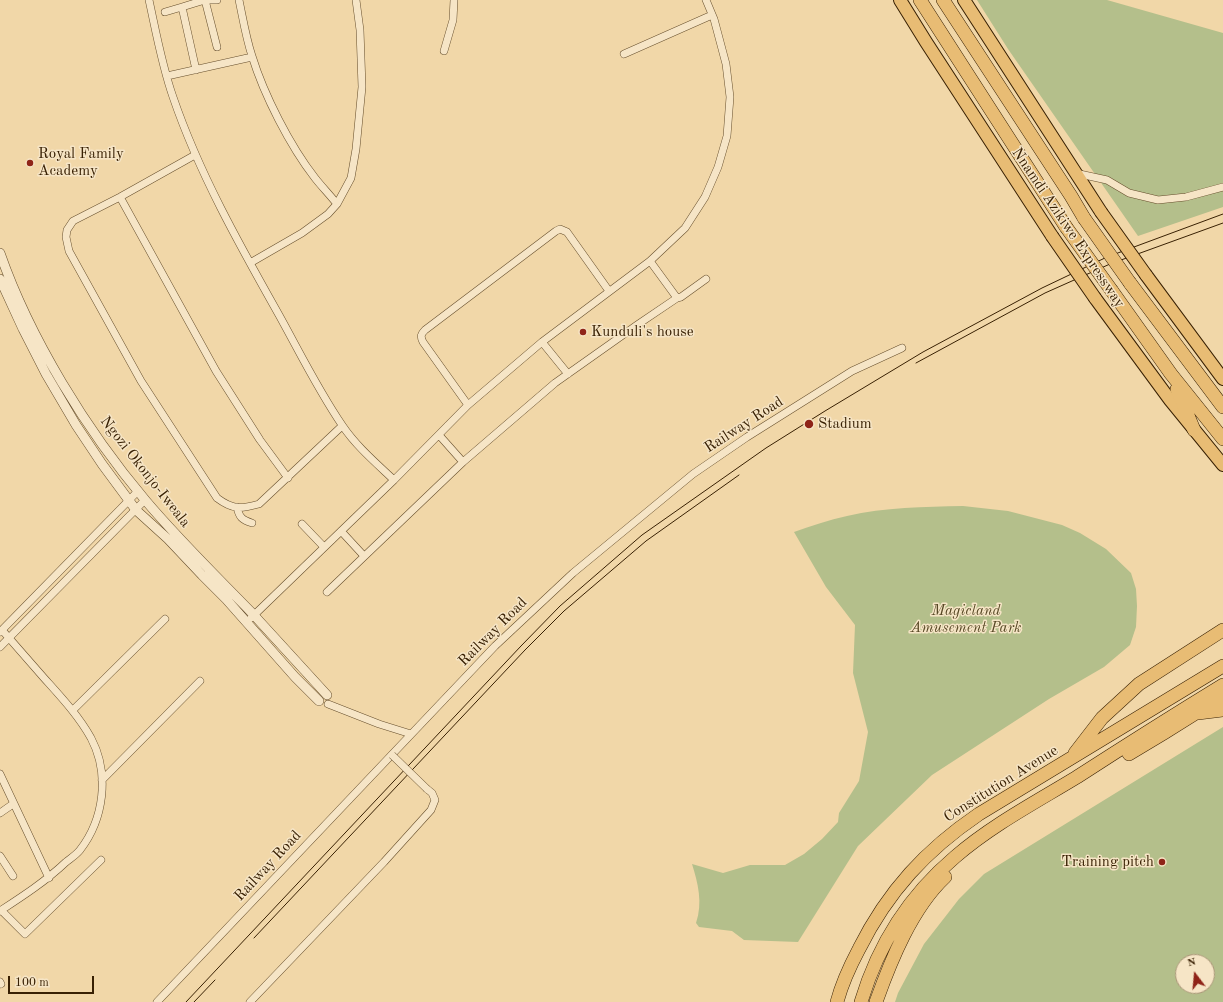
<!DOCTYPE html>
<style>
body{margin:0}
#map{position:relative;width:1223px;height:1002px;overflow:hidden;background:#f1d7a8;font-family:"Old Standard TT",serif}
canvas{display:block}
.north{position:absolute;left:1175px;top:954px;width:40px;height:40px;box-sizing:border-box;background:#f6e5c6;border:1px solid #aa9678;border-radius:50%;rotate:344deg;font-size:11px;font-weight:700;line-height:16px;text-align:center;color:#382003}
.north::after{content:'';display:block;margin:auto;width:14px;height:18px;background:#8f2418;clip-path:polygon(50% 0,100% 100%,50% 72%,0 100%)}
.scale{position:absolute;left:8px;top:976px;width:86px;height:18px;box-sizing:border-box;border:2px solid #382003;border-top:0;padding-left:5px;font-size:12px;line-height:14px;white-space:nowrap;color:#382003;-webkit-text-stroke:3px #f6e5c6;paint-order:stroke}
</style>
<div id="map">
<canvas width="1223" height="1002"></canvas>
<div class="north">N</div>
<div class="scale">100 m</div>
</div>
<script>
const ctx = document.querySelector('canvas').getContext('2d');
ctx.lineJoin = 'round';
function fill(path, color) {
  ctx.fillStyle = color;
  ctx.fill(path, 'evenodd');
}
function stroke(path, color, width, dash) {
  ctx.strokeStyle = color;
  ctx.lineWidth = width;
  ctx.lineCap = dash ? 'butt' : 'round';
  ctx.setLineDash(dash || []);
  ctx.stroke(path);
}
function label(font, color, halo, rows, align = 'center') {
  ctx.font = font + ' "Old Standard TT",serif';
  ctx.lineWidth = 3;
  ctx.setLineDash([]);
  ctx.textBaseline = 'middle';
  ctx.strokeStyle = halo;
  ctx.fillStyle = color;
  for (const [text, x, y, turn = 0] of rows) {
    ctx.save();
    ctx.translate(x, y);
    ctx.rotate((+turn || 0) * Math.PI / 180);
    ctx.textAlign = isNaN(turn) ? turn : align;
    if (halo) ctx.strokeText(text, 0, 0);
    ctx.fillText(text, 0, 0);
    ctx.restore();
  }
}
fill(new Path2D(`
 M977 0H1107L1223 33V207L1138 236 1008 49Z
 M963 506 1008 511 1062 525 1080 533 1106 549 1131 573 1136 589 1137 606 1136 627 1130 645 1104 667 1049 699 932 775 858 846 798 942 744 940 732 931 699 927 696 923C703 903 698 883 692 864L723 873 750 865H785L804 854 822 839 838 822 839 813 859 781 868 732 853 673 855 625 826 587 794 532C811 526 829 520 847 516 885 507 924 507 963 506Z
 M1223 727V1002H895L898 993 924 944 959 899 984 874ZM1183 962H1207V986H1183Z`), '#b4bf8b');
const minor = new Path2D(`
 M149 0C156 32 162 66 173 97 199 173 239 244 279 315 299 351 318 390 342 425 356 446 376 463 394 480
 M205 0 217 47
 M239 0C243 19 246 38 252 56 264 95 290 146 315 178 322 187 330 195 337 204
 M182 7 205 0H217
 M165 12 182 7 196 70
 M444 51 453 20 454 0
 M624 54 712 15
 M167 76 252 57
 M195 155 120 197 73 221 67 230 66 237 69 251 141 381 217 498C233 510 241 509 259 504L342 426
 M1075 173 1107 180 1129 193 1158 200 1186 197 1223 187
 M120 197 216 371 260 440 288 478
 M650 261 677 298
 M250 263 302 233 328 214 337 204 351 178 356 149 362 87 360 30 356 0
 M542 342 568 374
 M468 405 423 342C420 336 421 334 425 330L556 231 560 229 567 232 609 291
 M439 435 463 462
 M237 507C239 517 242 520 252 523
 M302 524 324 547
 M341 531 364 556
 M327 592 463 462 555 383 637 325 677 298 681 297 706 279
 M251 618 394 480 468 405 542 342 650 261 685 228 705 197 718 167 727 136 730 97 726 64 714 19 706 0
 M0 632 138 491
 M0 647 145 500
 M328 704 379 724 411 734
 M73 710 165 619
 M0 774 49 878
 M102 780 200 681
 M0 813 13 804
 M0 856 13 876
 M1 910 25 934 101 860
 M0 911C23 896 46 881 66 862 71 858 76 855 80 850 104 819 110 774 91 738 78 715 61 697 44 678 30 662 16 646 2 630
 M0 982 1 984
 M157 1002 495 646 573 573 693 474 747 437 852 371 902 348
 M250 1002 384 862 431 810 435 800 432 793 427 789`);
const tertiary = new Path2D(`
 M0 253C30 339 87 431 146 501 179 540 216 576 252 613 277 640 302 668 327 695
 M0 279 23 329 46 374 76 425 102 464 136 510 168 539 202 575 226 599 295 677 319 701`);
const trunk = new Path2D(`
 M900 0 926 42 1052 236
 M964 0 1101 212
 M1146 275 1223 379
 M1095 298 1170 400 1223 465`);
const motorway = new Path2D(`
 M920 0 1066 227
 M943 0 1071 196 1084 218
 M1130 283 1223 407
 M1112 291 1171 374 1223 439
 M1177 389 1194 430
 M1198 713 1223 710
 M1075 753 1102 718 1139 684 1223 630
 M1129 754 1164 733 1223 696
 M837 1002C842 983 850 966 859 949 888 891 926 850 979 814L1223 666
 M861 1002C878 945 910 895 955 857 992 825 1036 802 1077 777 1125 746 1174 715 1223 685
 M876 1002C891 960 912 908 945 877`);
stroke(minor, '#664e2c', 8);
stroke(tertiary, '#664e2c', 10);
stroke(trunk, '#382003', 14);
stroke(motorway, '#382003', 14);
stroke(minor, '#f6e5c6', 7);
stroke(tertiary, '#f6e5c6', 9);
stroke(trunk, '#e8bc74', 12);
stroke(motorway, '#e8bc74', 13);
stroke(new Path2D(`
 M916 363 1045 293 1110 264 1223 223
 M254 938 525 650 564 611 646 541 739 475
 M186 1002 521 646 560 606 642 535 766 448 825 411 923 352 1042 288 1107 257 1223 214
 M194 1002 215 980`), '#382003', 1);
const minorBridge = new Path2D(`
 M392 755 427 789`);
const trunkBridge = new Path2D(`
 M1101 212 1146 275
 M1052 236 1095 298`);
const motorwayBridge = new Path2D(`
 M1084 218 1130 283
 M1066 227 1112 291`);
stroke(minorBridge, '#664e2c', 8, []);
stroke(trunkBridge, '#382003', 14, []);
stroke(motorwayBridge, '#382003', 14, []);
stroke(minorBridge, '#f6e5c6', 7);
stroke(trunkBridge, '#e8bc74', 12);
stroke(motorwayBridge, '#e8bc74', 13);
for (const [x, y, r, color] of [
 [30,163,4,"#8f2418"],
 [583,332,4,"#8f2418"],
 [809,424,5,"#8f2418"],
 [1162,862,4,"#8f2418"]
]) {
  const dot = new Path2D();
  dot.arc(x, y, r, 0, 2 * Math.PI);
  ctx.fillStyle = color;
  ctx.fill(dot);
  stroke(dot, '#f6e5c6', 1.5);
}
label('15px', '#382003', '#f6e5c6', [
 ["Royal Family",38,154],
 ["Academy",38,171],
 ["Kunduli's house",591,332],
 ["Stadium",818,424],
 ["Training pitch",1154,862,"right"]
], 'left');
label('15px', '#382003', '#f6e5c6', [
 ["Nnamdi Azikiwe Expressway",1068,228,56],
 ["Railway Road",744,425,-33],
 ["Ngozi Okonjo-Iweala",145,472,52],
 ["Railway Road",493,632,-45],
 ["Constitution Avenue",1001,784,-32],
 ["Railway Road",268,866,-47]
]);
label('italic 15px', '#574825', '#f6e5c6', [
 ["Magicland",966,611],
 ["Amusement Park",966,628]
]);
</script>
